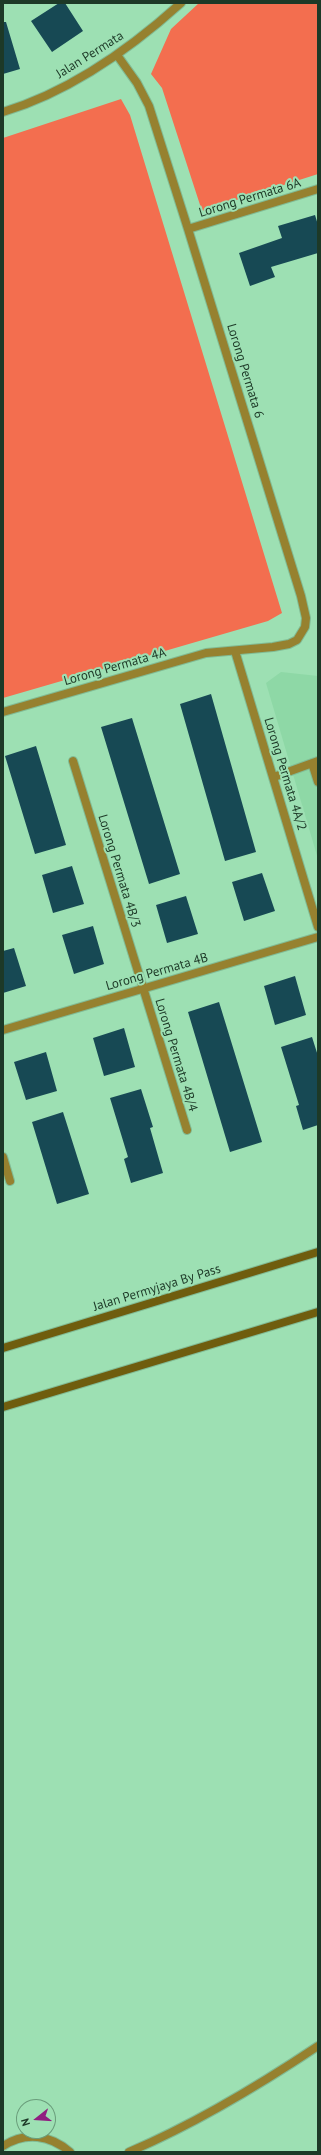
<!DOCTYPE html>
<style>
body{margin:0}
#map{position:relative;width:321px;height:2155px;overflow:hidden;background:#9de0b3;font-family:"PT Sans",sans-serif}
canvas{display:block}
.frame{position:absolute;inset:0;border:4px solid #1d3927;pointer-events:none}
.north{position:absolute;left:16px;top:2099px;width:40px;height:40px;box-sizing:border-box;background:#9de0b3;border:1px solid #6a9d7b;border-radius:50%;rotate:253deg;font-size:11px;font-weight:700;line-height:16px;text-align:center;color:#1d3927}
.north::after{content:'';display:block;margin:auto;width:14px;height:18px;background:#901f80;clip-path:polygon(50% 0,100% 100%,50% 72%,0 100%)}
</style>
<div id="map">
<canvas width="321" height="2155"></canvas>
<div class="frame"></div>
<div class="north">N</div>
</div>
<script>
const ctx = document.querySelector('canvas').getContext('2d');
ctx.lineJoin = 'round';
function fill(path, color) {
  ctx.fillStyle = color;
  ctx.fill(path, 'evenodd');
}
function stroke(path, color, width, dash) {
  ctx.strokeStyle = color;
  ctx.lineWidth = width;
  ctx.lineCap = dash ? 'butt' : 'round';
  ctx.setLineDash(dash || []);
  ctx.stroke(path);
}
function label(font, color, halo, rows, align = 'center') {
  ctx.font = font + ' "PT Sans",sans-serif';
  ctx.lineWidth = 4;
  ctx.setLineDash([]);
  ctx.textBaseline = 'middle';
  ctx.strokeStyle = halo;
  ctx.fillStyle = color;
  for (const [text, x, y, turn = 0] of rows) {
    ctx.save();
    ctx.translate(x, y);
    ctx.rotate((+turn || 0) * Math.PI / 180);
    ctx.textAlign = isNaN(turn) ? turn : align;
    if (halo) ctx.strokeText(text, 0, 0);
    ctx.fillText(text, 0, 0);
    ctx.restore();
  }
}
fill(new Path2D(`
 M281 672 318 676V859L266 683Z`), '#8ed8a6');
fill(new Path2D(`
 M199 3H318V174L202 211 162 88 151 74 171 29Z
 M121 99 130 115 282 613 268 621 3 698V138Z`), '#f36e4f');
fill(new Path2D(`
 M59 3H65L83 31 52 52 31 21Z
 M3 22H6L20 69 3 74Z
 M315 215 318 225V253L271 267 275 277 250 286 239 253 282 238 278 226Z
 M211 694 256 852 225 861 180 704Z
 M132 718 180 874 149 884 101 727Z
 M36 746 66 845 35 854 5 756Z
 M72 866 84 904 53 913 42 875Z
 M262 873 275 911 244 921 232 882Z
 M186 896 198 934 167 943 156 905Z
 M93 926 104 964 74 974 62 935Z
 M14 948 26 986 3 993V951Z
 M295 976 306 1015 275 1025 264 986Z
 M219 1002 262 1142 230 1152 188 1012Z
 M124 1028 135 1067 104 1076 93 1038Z
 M312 1037 318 1056V1125L303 1130 296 1106 299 1105 281 1047Z
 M46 1052 57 1091 26 1100 14 1062Z
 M141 1089 153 1127 150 1128 163 1173 131 1183 124 1159 128 1157 110 1098Z
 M63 1112 89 1194 57 1204 32 1122Z`), '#174954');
const lane = new Path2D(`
 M312 763 318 782
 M274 777 318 761`);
const street = new Path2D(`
 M3 112C69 92 130 49 181 3
 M188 229 318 189
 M235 651 318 927
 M3 712 206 653 273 647 289 644 297 640 305 627 306 618 301 596 188 229 149 106 137 83 117 55
 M73 761 187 1130
 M3 1030 318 937
 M3 1157 10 1181
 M3 2146C26 2131 50 2135 70 2152
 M129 2152C195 2124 258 2086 318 2046`);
const secondary = new Path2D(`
 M3 1348 318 1252
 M3 1407 318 1312`);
stroke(lane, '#81bb94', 10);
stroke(street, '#81bb94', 10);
stroke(secondary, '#81bb94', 10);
stroke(lane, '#96812f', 8);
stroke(street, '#96812f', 8);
stroke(secondary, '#6f5d0e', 8);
label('13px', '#1d3927', '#9de0b3', [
 ["Jalan Permata",90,55,-32],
 ["Lorong Permata 6A",250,198,-17],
 ["Lorong Permata 6",245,371,73],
 ["Lorong Permata 4A",115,667,-16],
 ["Lorong Permata 4A/2",285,774,73],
 ["Lorong Permata 4B/3",119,871,73],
 ["Lorong Permata 4B",157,972,-16],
 ["Lorong Permata 4B/4",176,1055,73],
 ["Jalan Permyjaya By Pass",157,1288,-17]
]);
</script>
